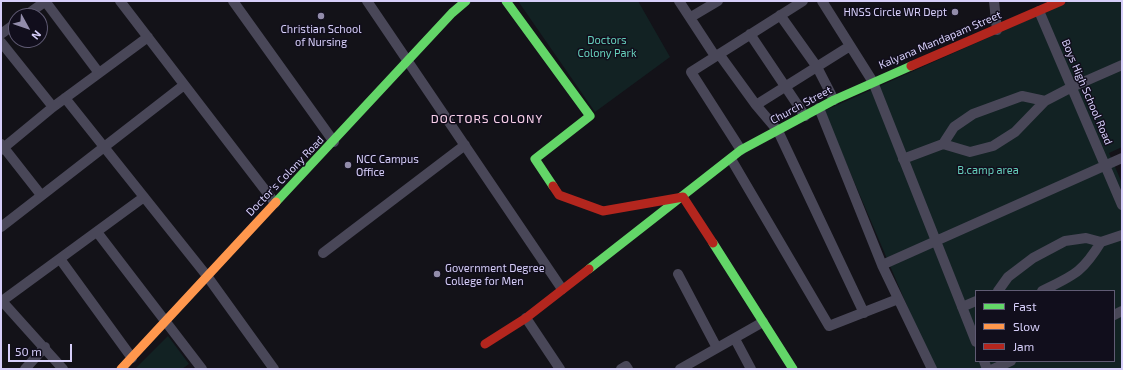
<!DOCTYPE html>
<style>
body{margin:0}
#map{position:relative;width:1123px;height:370px;overflow:hidden;background:#131218;font-family:"Exo 2",sans-serif}
canvas{display:block}
.frame{position:absolute;inset:0;border:2px solid #d6cef9;pointer-events:none}
.legend{position:absolute;left:975px;top:290px;width:140px;height:72px;box-sizing:border-box;background:#110e1c;border:1px solid #605b74;margin:0;padding:5px 7px;list-style:none;font-size:12px;color:#d6cef9}
.legend li{display:flex;align-items:center;gap:8px;height:20px}
.legend b{width:20px;border:1px solid #605b74}
.north{position:absolute;left:8px;top:8px;width:40px;height:40px;box-sizing:border-box;background:#110e1c;border:1px solid #605b74;border-radius:50%;rotate:130deg;font-size:11px;font-weight:700;line-height:16px;text-align:center;color:#d6cef9}
.north::after{content:'';display:block;margin:auto;width:14px;height:18px;background:#928caa;clip-path:polygon(50% 0,100% 100%,50% 72%,0 100%)}
.scale{position:absolute;left:8px;top:344px;width:64px;height:18px;box-sizing:border-box;border:2px solid #d6cef9;border-top:0;padding-left:5px;font-size:12px;line-height:14px;white-space:nowrap;color:#d6cef9;-webkit-text-stroke:3px #110e1c;paint-order:stroke}
</style>
<div id="map">
<canvas width="1123" height="370"></canvas>
<div class="frame"></div>
<ul class="legend">
<li><b style="height:5px;background:#63d668"></b>Fast</li>
<li><b style="height:5px;background:#ff974d"></b>Slow</li>
<li><b style="height:5px;background:#b3261e"></b>Jam</li>
</ul>
<div class="north">N</div>
<div class="scale">50 m</div>
</div>
<script>
const ctx = document.querySelector('canvas').getContext('2d');
ctx.lineJoin = 'round';
function fill(path, color) {
  ctx.fillStyle = color;
  ctx.fill(path, 'evenodd');
}
function stroke(path, color, width, dash) {
  ctx.strokeStyle = color;
  ctx.lineWidth = width;
  ctx.lineCap = dash ? 'butt' : 'round';
  ctx.setLineDash(dash || []);
  ctx.stroke(path);
}
function label(font, color, halo, rows, align = 'center') {
  ctx.font = font + ' "Exo 2",sans-serif';
  ctx.lineWidth = 3;
  ctx.setLineDash([]);
  ctx.textBaseline = 'middle';
  ctx.strokeStyle = halo;
  ctx.fillStyle = color;
  for (const [text, x, y, turn = 0] of rows) {
    ctx.save();
    ctx.translate(x, y);
    ctx.rotate((+turn || 0) * Math.PI / 180);
    ctx.textAlign = isNaN(turn) ? turn : align;
    if (halo) ctx.strokeText(text, 0, 0);
    ctx.fillText(text, 0, 0);
    ctx.restore();
  }
}
fill(new Path2D(`
 M518 1H638L670 57 595 112Z
 M1070 1H1122V147L1109 153 1122 183V369H934L824 111ZM976 291H1114V361H976Z
 M168 336 189 364 182 369H135Z`), '#122223');
stroke(new Path2D(`
 M45 1 99 73
 M120 1 275 203
 M233 1 334 142
 M367 1 562 289
 M679 1 715 56
 M822 1 873 82 976 342
 M994 1 997 30
 M1039 11 1122 205
 M780 15 817 67 834 100
 M25 16 46 1
 M691 17 718 1
 M1 34 16 23
 M750 34 805 116
 M1 42 53 107
 M719 54 756 105 778 131 864 313
 M65 98 207 276 274 369
 M756 105 850 46
 M819 108 882 265 932 369
 M1 144 41 195
 M943 144 970 152 993 146 1015 132 1045 101 1072 87 1122 65
 M1 150 53 107 148 37
 M741 150 691 72 803 1
 M731 159 829 326 898 299
 M903 159 943 144 954 127 973 114 1022 96 1045 101
 M1 227 184 85
 M97 232 202 369
 M323 253 465 145
 M60 259 132 358
 M882 265 1122 158
 M678 274 717 348
 M998 291 1008 277 1033 258 1065 241 1086 238 1101 242 1122 235
 M1042 291C1074 275 1082 273 1101 242
 M1 300 63 369
 M2 301 144 197
 M962 307 976 301
 M1114 315 1122 311
 M526 318 560 369
 M735 339 751 369
 M984 361 987 369
 M25 369 45 347
 M621 369 626 366 628 369
 M680 369 763 322
 M993 369 1011 361`), '#494758', 10);
stroke(new Path2D(`
 M506 1 590 116 535 159 553 186
 M276 202 452 13 466 1
 M713 243 793 369
 M589 269 741 150 834 100 911 66`), '#63d668', 9);
stroke(new Path2D(`
 M121 369 276 202`), '#ff974d', 9);
stroke(new Path2D(`
 M911 66 1061 1
 M553 186 559 195 603 211 683 197 713 243
 M485 344 526 318 589 269`), '#b3261e', 9);
for (const [x, y, r, color] of [
 [955,12,4,"#928caa"],
 [321,16,4,"#928caa"],
 [348,165,4,"#928caa"],
 [437,274,4,"#928caa"]
]) {
  const dot = new Path2D();
  dot.arc(x, y, r, 0, 2 * Math.PI);
  ctx.fillStyle = color;
  ctx.fill(dot);
  stroke(dot, '#110e1c', 1.5);
}
label('11px', '#d6cef9', '#110e1c', [
 ["HNSS Circle WR Dept",947,12,"right"],
 ["Christian School",321,29,"center"],
 ["of Nursing",321,42,"center"],
 ["NCC Campus",356,159],
 ["Office",356,172],
 ["Government Degree",445,268],
 ["College for Men",445,281]
], 'left');
label('11px', '#65cfbb', '#110e1c', [
 ["Doctors",607,40],
 ["Colony Park",607,53],
 ["B.camp area",988,170]
]);
label('11px', '#d6cef9', '#110e1c', [
 ["Kalyana Mandapam Street",940,40,-23],
 ["Boys High School Road",1087,92,67],
 ["Church Street",801,105,-28],
 ["Doctor's Colony Road",285,176,-46]
]);
ctx.letterSpacing = '1px';
label('12px', '#f9d0e8', '#110e1c', [
 ["DOCTORS COLONY",487,119]
]);
ctx.letterSpacing = '0px';
</script>
